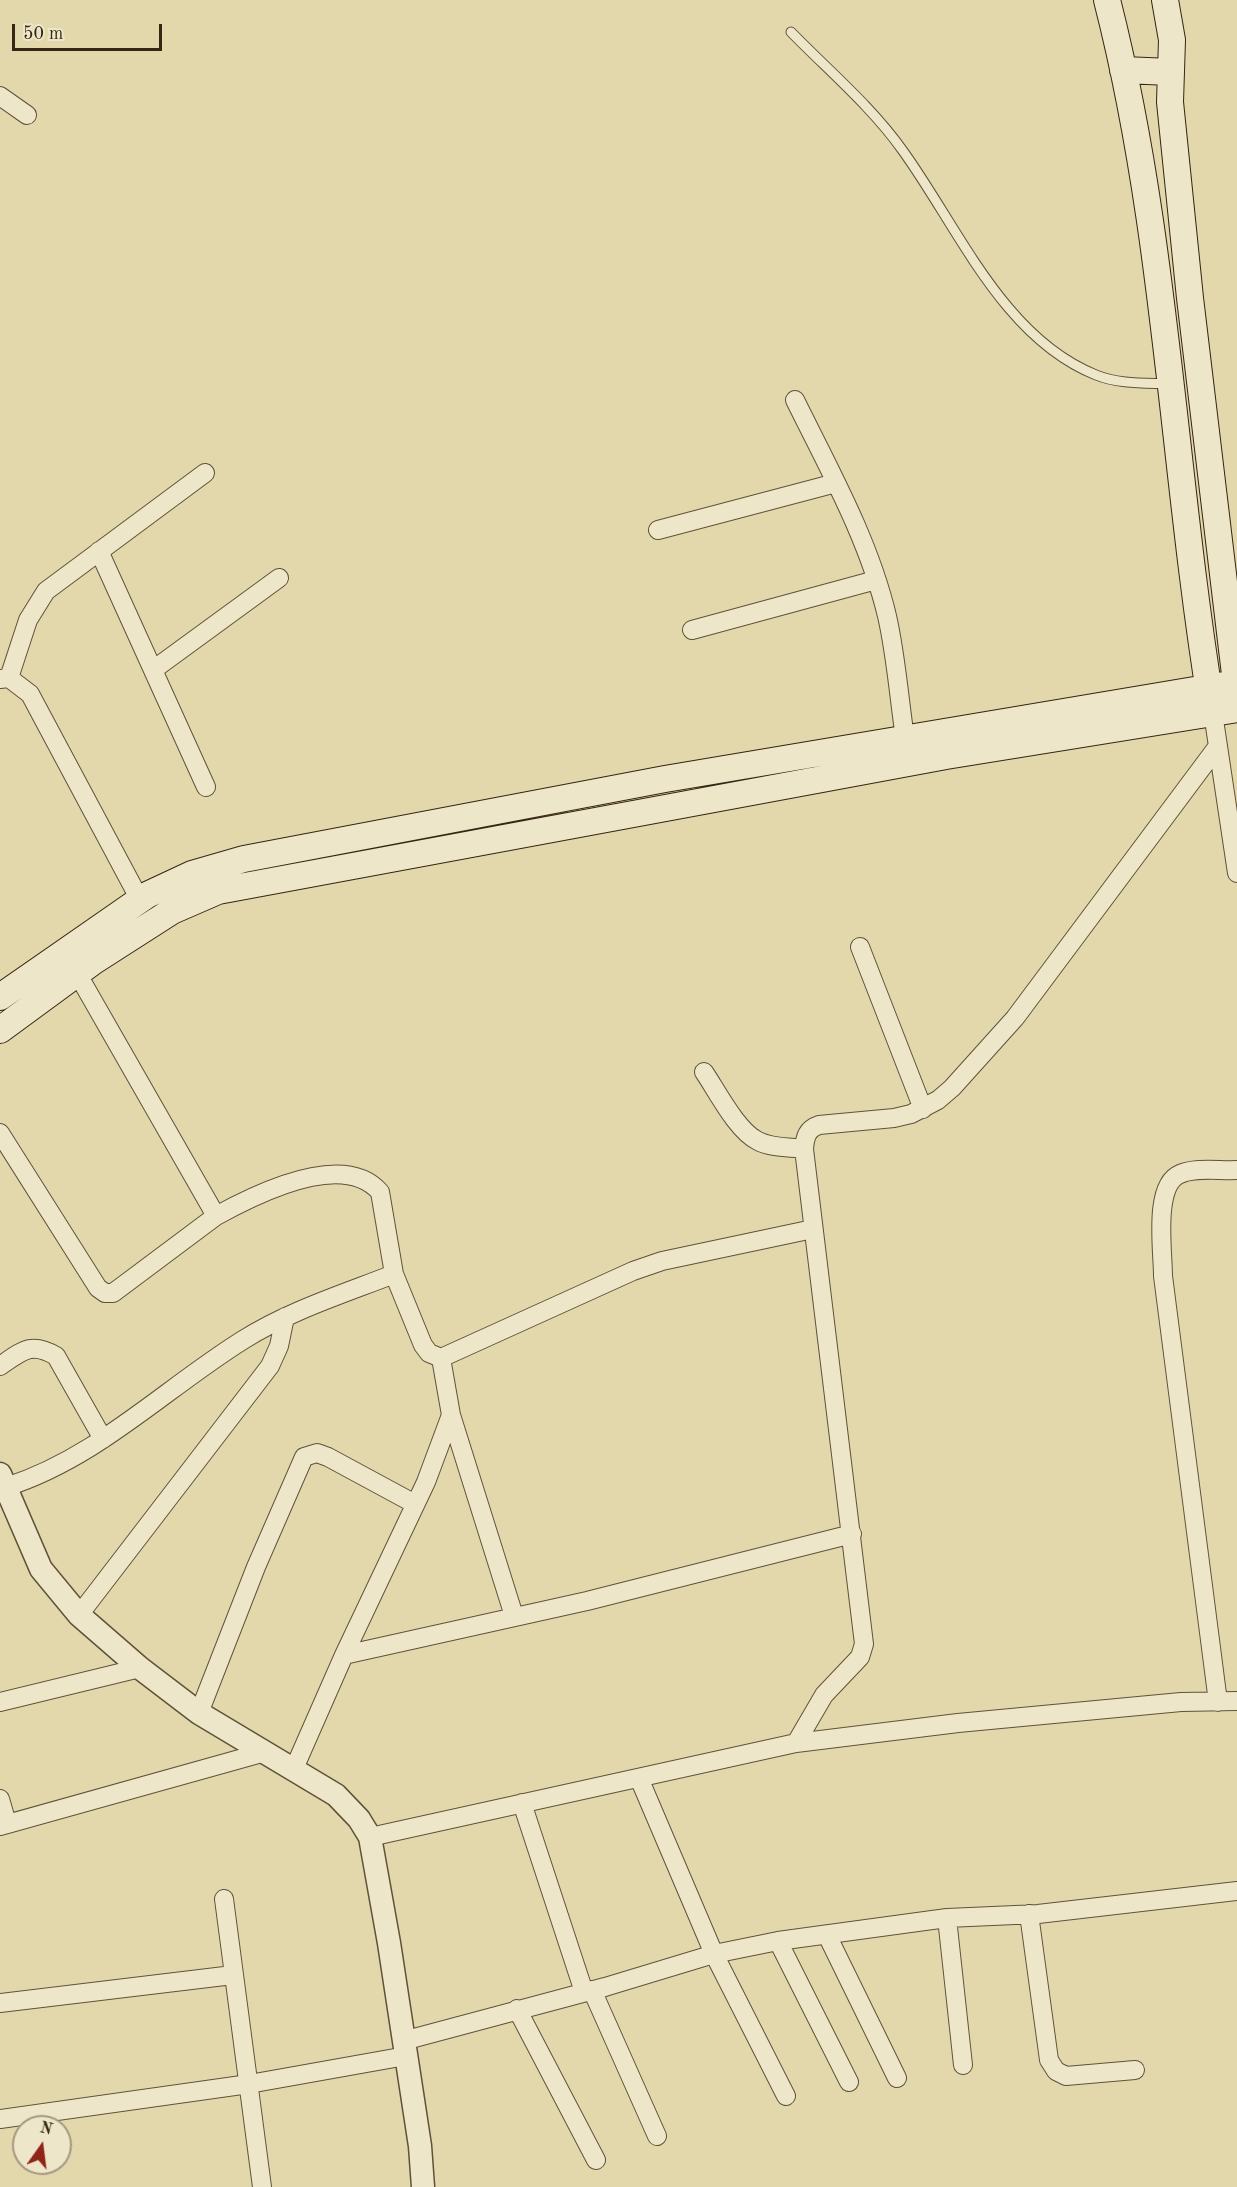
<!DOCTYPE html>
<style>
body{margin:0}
#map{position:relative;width:1237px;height:2187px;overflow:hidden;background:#e3d8ac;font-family:"Old Standard TT",serif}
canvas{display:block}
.north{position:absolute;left:12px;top:2115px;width:60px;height:60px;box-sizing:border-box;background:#ede6c9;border:2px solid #a39980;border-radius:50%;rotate:14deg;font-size:16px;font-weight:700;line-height:24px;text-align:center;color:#352513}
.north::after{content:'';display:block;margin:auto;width:21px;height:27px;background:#8f2418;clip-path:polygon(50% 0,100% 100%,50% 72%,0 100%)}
.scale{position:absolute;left:12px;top:24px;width:150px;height:27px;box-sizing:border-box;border:3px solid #352513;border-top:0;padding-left:8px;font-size:18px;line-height:21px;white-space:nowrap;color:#352513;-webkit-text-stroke:4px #ede6c9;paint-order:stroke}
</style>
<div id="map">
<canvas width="1237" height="2187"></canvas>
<div class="north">N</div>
<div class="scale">50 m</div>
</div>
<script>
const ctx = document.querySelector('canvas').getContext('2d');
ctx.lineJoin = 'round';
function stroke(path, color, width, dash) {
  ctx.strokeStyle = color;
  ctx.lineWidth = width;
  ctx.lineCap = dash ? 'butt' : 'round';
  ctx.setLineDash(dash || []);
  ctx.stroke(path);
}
const service = new Path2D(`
 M791 32C828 70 872 107 903 151 958 227 1003 338 1096 375 1118 384 1144 383 1168 384`);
const minor = new Path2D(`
 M0 96 27 115
 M795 400C829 469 869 540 887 616 896 655 899 698 905 738
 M658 530 836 483
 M99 551 206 787
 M692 630 876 580
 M153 670 279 578
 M9 678 28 620 46 591 205 473
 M0 679 9 678 30 694 140 900
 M1213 713 1237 873
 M860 947 923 1109
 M77 973 216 1216
 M704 1072C717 1091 737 1131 758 1141 771 1148 789 1147 804 1149
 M0 1133 98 1288 105 1293H113L216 1216C256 1194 343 1150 380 1192L394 1274
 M0 1366C22 1351 31 1341 56 1356L103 1439
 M451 1415 514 1616
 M6 1487C97 1458 163 1390 243 1340 289 1311 343 1294 394 1274L423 1345 429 1353 441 1358 633 1271 662 1261 813 1229
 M79 1615 270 1366 279 1346 285 1317
 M344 1655 587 1601 852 1534
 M0 1702 140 1668
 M1218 1702 1163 1276C1163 1251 1153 1185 1180 1174 1196 1167 1220 1171 1237 1170
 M199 1713 256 1567 304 1457 317 1453 328 1457 415 1504
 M796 1743 824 1695 860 1657 864 1644 804 1149C805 1137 807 1129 819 1125L894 1118 911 1114 938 1100 952 1088 1015 1018 1218 746
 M293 1771 344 1655 426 1482 451 1415 441 1358
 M639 1778 714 1954 786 2096
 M0 1799 7 1823
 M522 1803 584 1992
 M0 1826 265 1752
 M370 1837 796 1743 958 1723 1181 1702 1237 1701
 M224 1899 262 2187
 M1029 1914 1049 2060 1056 2071 1066 2076 1135 2070
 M947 1918 963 2065
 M827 1935 897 2078
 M778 1941 849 2082
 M592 1990 657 2136
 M0 2003 233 1975
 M517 2009 596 2160
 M403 2041 605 1987 714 1954 778 1941 947 1918 1038 1914 1237 1891
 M0 2119 249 2084 406 2056`);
const tertiary = new Path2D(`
 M0 1474 41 1569 79 1615 140 1668 199 1713 336 1795 359 1819 370 1837 389 1943 420 2146 423 2187`);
const secondary = new Path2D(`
 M1107 0C1166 230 1173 470 1211 704
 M1165 0 1172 40 1170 102 1190 298 1237 691
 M1123 70 1171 72
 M0 997 147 895 192 874 244 859 665 779 1236 683
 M0 1030 94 961 172 911 218 891 946 756 1237 709`);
stroke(service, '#605239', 11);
stroke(minor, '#605239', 20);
stroke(tertiary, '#605239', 25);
stroke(secondary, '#352513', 28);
stroke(service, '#ede6c9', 9);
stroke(minor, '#ede6c9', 18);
stroke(tertiary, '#ede6c9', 22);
stroke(secondary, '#ede6c9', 26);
</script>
